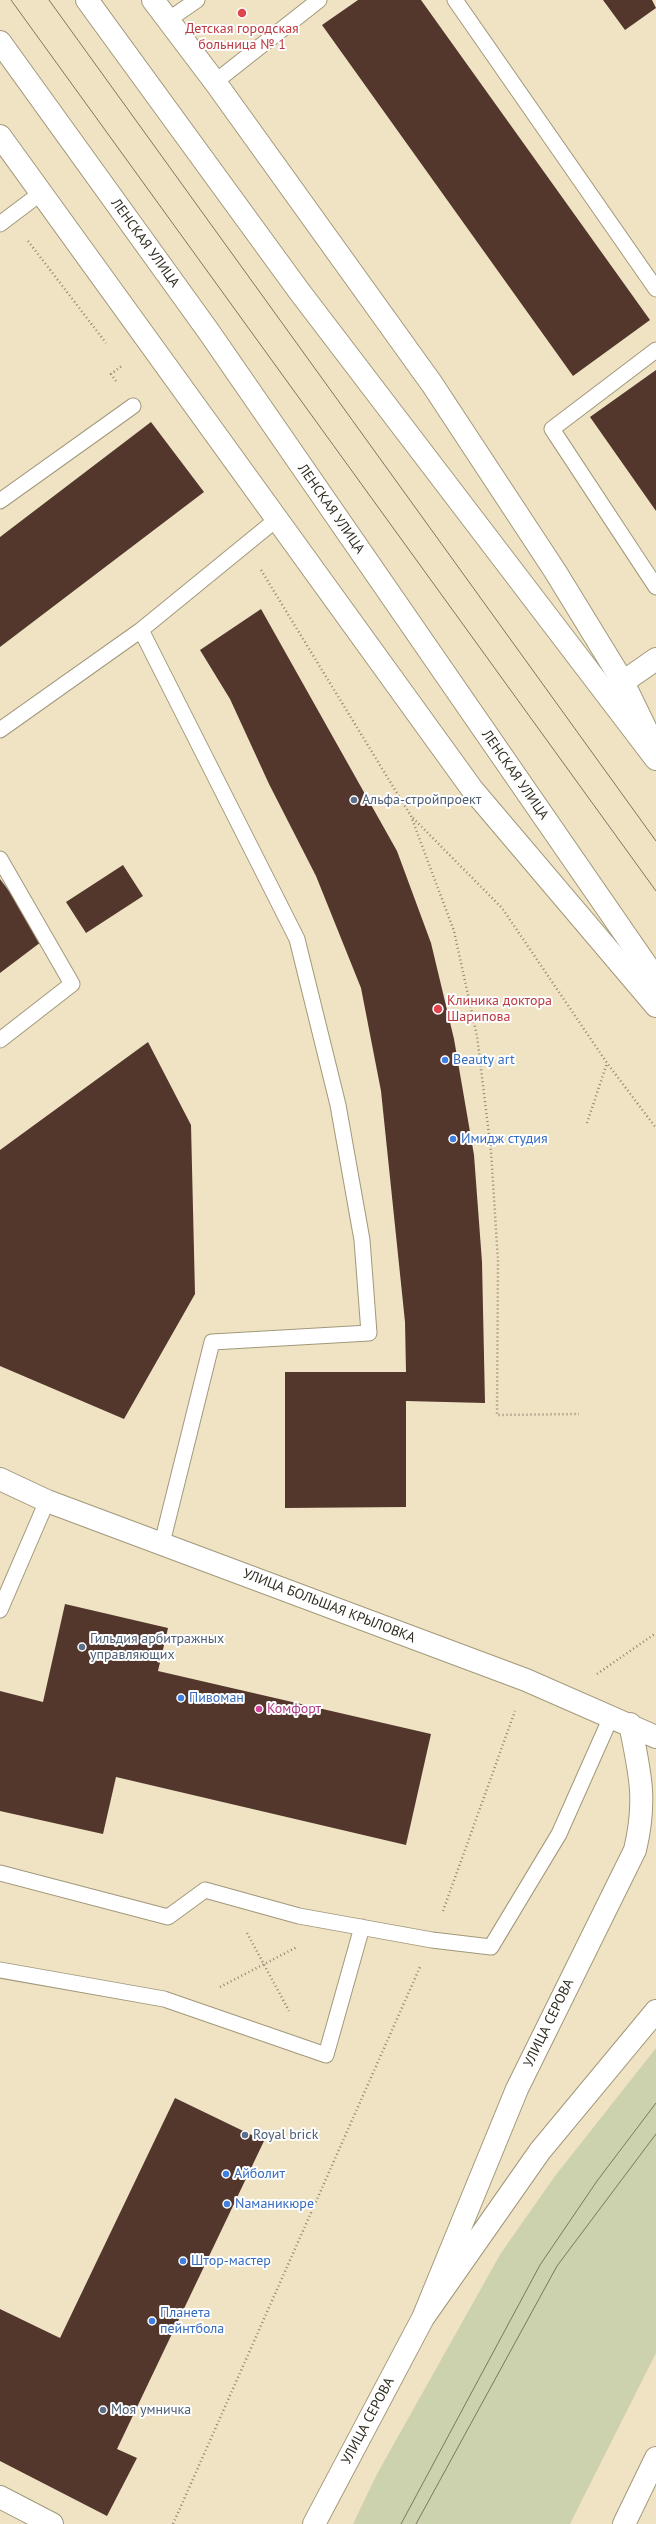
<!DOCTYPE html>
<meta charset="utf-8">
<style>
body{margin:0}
canvas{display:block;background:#efe3c4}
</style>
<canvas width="656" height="2524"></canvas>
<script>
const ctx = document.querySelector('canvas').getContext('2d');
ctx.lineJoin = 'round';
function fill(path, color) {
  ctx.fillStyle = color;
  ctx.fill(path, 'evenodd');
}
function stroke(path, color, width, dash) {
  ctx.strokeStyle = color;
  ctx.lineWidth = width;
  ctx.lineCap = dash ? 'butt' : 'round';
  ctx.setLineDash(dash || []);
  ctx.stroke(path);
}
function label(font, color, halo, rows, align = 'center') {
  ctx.font = font + ' "PT Sans",sans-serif';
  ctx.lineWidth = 4;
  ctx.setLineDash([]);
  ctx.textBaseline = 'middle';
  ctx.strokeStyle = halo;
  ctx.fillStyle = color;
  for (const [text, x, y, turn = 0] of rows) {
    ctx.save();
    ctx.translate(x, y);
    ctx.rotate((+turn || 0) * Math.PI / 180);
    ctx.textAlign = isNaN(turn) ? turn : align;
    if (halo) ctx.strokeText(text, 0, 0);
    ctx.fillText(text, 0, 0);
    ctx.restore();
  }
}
fill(new Path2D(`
 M656 2048V2353L570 2524H353L377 2474 501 2253 555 2176Z`), '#ccd2ae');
fill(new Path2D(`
 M358 0H421L650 320 573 376 322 25Z
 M603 0H652L656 8 625 30Z
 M656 370V511L590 417Z
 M151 422 204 492 0 647V537Z
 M261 609 397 851 431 943 454 1039 474 1155 482 1262 485 1403 406 1401V1507L285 1508V1372H406L405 1322 381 1091 361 988 316 876 269 784 230 699 200 650Z
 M123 865 143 896 86 933 66 902Z
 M0 879 45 939 0 973Z
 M148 1042 191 1125 195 1294 124 1419 0 1366V1150Z
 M65 1604 168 1628 158 1671 431 1734 406 1845 116 1777 103 1834 0 1811V1691L43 1702Z
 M175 2098 264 2141 117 2449 137 2458 107 2516 0 2461V2309L60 2338Z`), '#53372d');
const lane = new Path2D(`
 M455 0 656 289
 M168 20 197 0
 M215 82 319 0
 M0 224 41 193
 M656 350 552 429 656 587
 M0 501 133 406
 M141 630 297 939 338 1105 362 1240 369 1333 212 1342 162 1543
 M0 730 141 630 277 519
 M0 859 72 984 0 1040
 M0 1610 47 1501
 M0 1873 168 1917 205 1890 299 1916 432 1940 491 1947 559 1834 611 1717
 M0 1970 164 1999 326 2055 362 1927`);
const street = new Path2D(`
 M0 2497 52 2524`);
const secondary = new Path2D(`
 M153 0 215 82 432 384 555 571 623 682 656 750
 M0 136 472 789 656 1006
 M623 682 656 659
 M0 1479 47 1501 526 1680 656 1737
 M423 2318 517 2089 635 1850C647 1800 640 1773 630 1724
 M314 2524 423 2318 540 2151 656 2011
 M624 2524 656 2458`);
const primary = new Path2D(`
 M87 0 299 291 656 759
 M0 42 209 332 656 979`);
stroke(lane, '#a2987a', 17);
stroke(street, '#a2987a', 24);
stroke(secondary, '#a2987a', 24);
stroke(primary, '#a2987a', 24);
stroke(new Path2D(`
 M28 241 106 343
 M116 381 111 374 123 365
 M261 570 411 816 454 931 477 1036 491 1151 498 1261 497 1415 579 1414
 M413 818 502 908 607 1063 656 1128
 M587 1123 607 1063
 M597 1674 656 1633
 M443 1911 515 1711
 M247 1933 289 2011
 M220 1987 297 1947
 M173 2524 420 1967`), '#8e8671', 2.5, [1, 3]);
stroke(lane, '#fff', 15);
stroke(street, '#fff', 22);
stroke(secondary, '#fff', 22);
stroke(primary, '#fff', 22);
stroke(new Path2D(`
 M11 0 656 891
 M49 0 656 841
 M401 2524 540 2265 597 2181 656 2103
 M416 2524 557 2266 656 2134`), '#7d7562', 1);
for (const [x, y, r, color] of [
 [242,13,5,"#e0444e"],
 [354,800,4,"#5c6f8a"],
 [438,1009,5,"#e0444e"],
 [445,1060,4,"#3f7fe0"],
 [453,1139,4,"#3f7fe0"],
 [82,1647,4,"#5c6f8a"],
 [181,1698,4,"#3f7fe0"],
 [259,1709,4,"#d1479c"],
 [245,2135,4,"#5c6f8a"],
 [226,2174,4,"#3f7fe0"],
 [227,2204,4,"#3f7fe0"],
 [183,2261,4,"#3f7fe0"],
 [152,2321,4,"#3f7fe0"],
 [103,2410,4,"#5c6f8a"]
]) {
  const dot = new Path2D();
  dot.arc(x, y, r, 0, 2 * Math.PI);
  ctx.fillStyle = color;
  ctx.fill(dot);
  stroke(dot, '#fff', 1.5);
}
label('14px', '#be3a42', '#fff', [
 ["Детская городская",242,29],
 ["больница № 1",242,45],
 ["Клиника доктора",447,1001,"left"],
 ["Шарипова",447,1017,"left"]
]);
label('14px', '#312d21', '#fff', [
 ["ЛЕНСКАЯ УЛИЦА",145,243,54],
 ["ЛЕНСКАЯ УЛИЦА",331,509,55],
 ["ЛЕНСКАЯ УЛИЦА",515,775,55],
 ["УЛИЦА БОЛЬШАЯ КРЫЛОВКА",329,1606,21],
 ["УЛИЦА СЕРОВА",549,2023,-64],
 ["УЛИЦА СЕРОВА",368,2421,-62]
]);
label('14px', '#4e5e75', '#fff', [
 ["Альфа-стройпроект",362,800],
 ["Гильдия арбитражных",90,1639],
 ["управляющих",90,1655],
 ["Royal brick",253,2135],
 ["Моя умничка",111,2410]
], 'left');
label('14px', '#366cbe', '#fff', [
 ["Beauty art",453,1060],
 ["Имидж студия",461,1139],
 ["Пивоман",189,1698],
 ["Айболит",234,2174],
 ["Naманикюре",235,2204],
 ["Штор-мастер",191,2261],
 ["Планета",160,2313],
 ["пейнтбола",160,2329]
], 'left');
label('14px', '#b23c85', '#fff', [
 ["Комфорт",267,1709]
], 'left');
</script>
